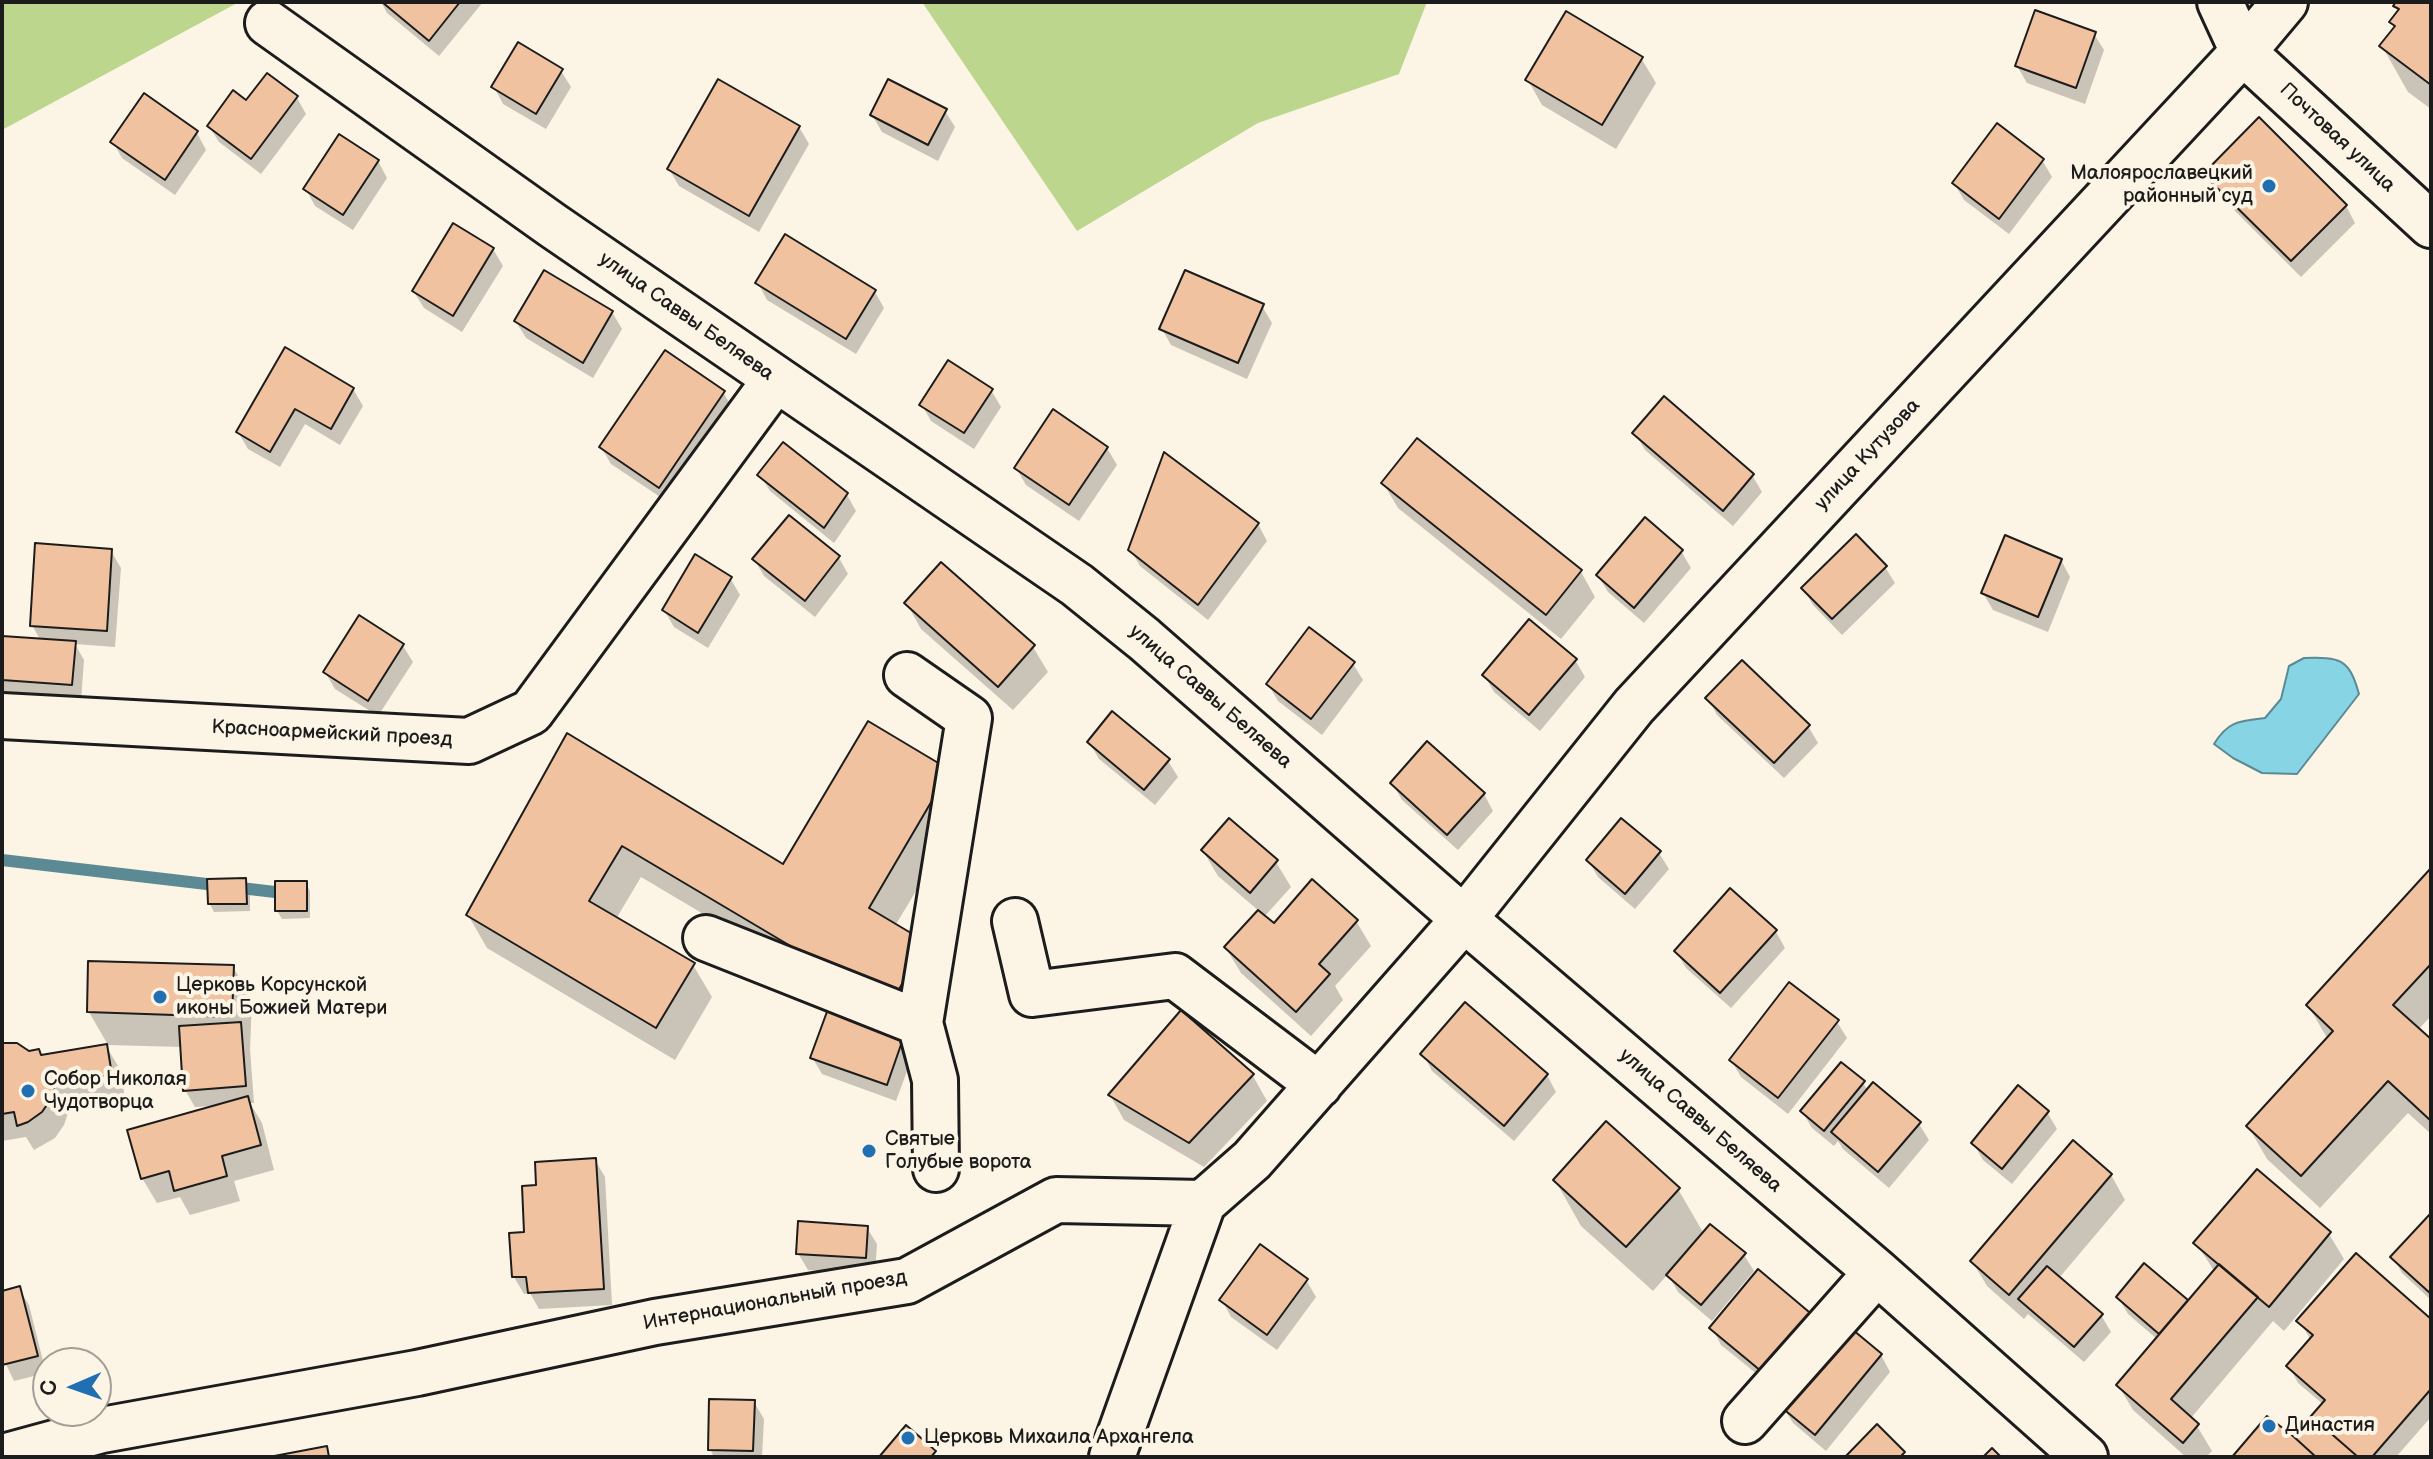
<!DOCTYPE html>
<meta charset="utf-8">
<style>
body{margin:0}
#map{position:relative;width:2433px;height:1459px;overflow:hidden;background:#fcf5e5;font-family:"Balsamiq Sans",sans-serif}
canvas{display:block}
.frame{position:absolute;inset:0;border:4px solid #1c1c1c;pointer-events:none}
.north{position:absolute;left:32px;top:1347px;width:80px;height:80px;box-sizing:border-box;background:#fcf5e5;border:2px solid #a29e95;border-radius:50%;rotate:268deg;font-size:22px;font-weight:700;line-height:32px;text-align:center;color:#1c1c1c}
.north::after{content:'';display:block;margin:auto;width:28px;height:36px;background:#1f6fb2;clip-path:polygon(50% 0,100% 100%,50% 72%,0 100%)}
</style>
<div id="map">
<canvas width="2433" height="1459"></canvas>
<div class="frame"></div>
<div class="north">С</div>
</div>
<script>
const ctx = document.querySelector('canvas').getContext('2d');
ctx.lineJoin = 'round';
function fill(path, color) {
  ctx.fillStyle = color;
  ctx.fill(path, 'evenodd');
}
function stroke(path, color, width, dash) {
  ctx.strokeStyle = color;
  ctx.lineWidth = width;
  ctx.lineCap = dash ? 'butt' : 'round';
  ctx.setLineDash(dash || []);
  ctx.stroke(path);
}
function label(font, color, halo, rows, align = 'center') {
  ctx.font = font + ' "Balsamiq Sans",sans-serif';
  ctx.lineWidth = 8;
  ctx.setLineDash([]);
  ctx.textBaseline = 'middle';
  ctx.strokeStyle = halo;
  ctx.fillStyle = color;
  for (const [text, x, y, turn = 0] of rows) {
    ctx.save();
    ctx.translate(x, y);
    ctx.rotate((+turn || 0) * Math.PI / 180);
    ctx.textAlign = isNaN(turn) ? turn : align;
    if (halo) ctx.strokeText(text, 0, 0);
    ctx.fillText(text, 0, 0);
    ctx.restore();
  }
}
fill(new Path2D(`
 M2 2H239L2 130Z
 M922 2H1427L1399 74 1258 123 1077 231Z`), '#bdd68d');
const water = new Path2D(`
 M2304 658C2340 657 2349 658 2359 694L2297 774 2262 773 2233 758 2214 744C2228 721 2239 721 2265 718L2281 699 2289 666Z`);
fill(water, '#86d4e4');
stroke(water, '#5c8a94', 2);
fill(new Path2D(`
 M381 2H483L439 56 387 13Z
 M2398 2H2431V109L2408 92 2382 46 2395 29 2391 22 2399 12 2396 6Z
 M2094 34 2104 50 2085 104 2027 83 2017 66Z
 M1641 58 1656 83 1616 149 1542 105 1528 80Z
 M561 71 571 87 546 129 503 104 494 87Z
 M297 98 306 114 261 174 219 142 209 126 247 103Z
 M945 111 955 127 938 161 882 132 872 115Z
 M799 127 809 144 759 232 679 186 669 169Z
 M197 133 206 150 175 195 122 158 113 142Z
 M2042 160 2052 177 2009 234 1964 200 1954 183Z
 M378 161 387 178 353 230 315 206 306 189Z
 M2206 174 2346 206 2355 223 2301 277 2215 191Z
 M493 249 503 266 462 332 424 308 414 292Z
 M758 283 875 292 884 308 856 354 767 300Z
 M1262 306 1272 323 1247 379 1171 345 1162 329Z
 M612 312 622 329 593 378 526 338 516 322Z
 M286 350 353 389 363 406 340 445 305 424 280 467 248 449 238 432Z
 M991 390 1001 407 974 449 931 421 922 405Z
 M723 392 733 409 669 503 611 464 601 447Z
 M1635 433 1752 475 1762 492 1733 526 1645 450Z
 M1107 448 1117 465 1079 521 1026 485 1016 468Z
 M760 475 847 495 856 511 834 543 770 491Z
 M1383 483 1581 572 1595 597 1561 639 1398 508Z
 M1258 524 1267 541 1208 620 1140 566 1130 549Z
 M111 551 121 568 115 647 75 644 84 660 81 701 4 695 2 691V638L41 641 32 625Z
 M1681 551 1691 568 1644 623 1608 592 1598 576Z
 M839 558 848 574 815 617 764 576 754 559Z
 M2061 560 2070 577 2048 632 1993 610 1983 593Z
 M1885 567 1895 583 1842 635 1813 605 1803 588Z
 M730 578 740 595 708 648 674 627 664 610Z
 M907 604 1033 647 1048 672 1013 710 921 629Z
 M403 646 413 662 378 716 335 689 325 672Z
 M1575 660 1585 677 1540 731 1494 692 1484 675Z
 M1353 664 1363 680 1322 735 1278 701 1268 684Z
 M1708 698 1808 726 1818 743 1784 778 1717 715Z
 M869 723 968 804 895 926 925 943 909 1036 641 877 616 919 693 965 712 997 675 1060 487 948 468 915 567 736 783 867Z
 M1089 742 1168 761 1178 777 1155 805 1099 759Z
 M1392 783 1484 794 1493 811 1458 850 1402 800Z
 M1203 851 1276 862 1291 887 1264 917 1274 926 1356 921 1371 946 1335 986 1343 1000 1311 1036 1241 973 1226 948 1259 911 1218 876Z
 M1659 853 1669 869 1635 909 1598 877 1588 860Z
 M2431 871V1016L2418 1030 2431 1042V1134L2408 1113 2320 1208 2267 1159 2248 1126 2327 1038 2308 1005Z
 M245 880 250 888V911L214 912 210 904Z
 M306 883 310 891V918L282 919 277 911Z
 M1776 932 1785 948 1731 1008 1686 968 1676 951Z
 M233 967 252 999 250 1049 254 1103H250L262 1123 274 1170 234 1181 240 1201 190 1215 180 1197 157 1203 142 1178 212 1106 195 1107 185 1090 182 1047 108 1045 89 1012Z
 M1181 1012 1253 1076 1267 1101 1204 1167 1124 1120 1110 1095Z
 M1837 1022 1847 1038 1788 1114 1741 1077 1731 1060Z
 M903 1038 913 1055 896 1101 822 1074 812 1057Z
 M2 1045 42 1057 106 1046 121 1071 125 1099 70 1107 64 1125 55 1138 34 1150 26 1137 2 1141Z
 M1423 1054 1547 1075 1556 1092 1514 1141 1432 1071Z
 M1863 1083 1868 1091 1919 1124 1929 1140 1889 1188 1843 1149 1838 1141 1834 1146 1812 1128 1802 1111Z
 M2047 1112 2057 1129 2012 1184 1983 1160 1973 1143Z
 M595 1160 605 1177 612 1305 539 1309 530 1293 524 1294 514 1277 538 1187Z
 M2111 1175 2125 1200 2059 1278 2101 1315 2111 1332 2084 1362 2028 1314 2024 1319 1987 1286 1972 1261Z
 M1555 1180 1678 1189 1704 1234 1744 1255 1754 1271 1712 1321 1678 1292 1668 1274 1653 1291 1581 1226Z
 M2431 1216V1300L2402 1273 2393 1257Z
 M867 1228 877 1244 875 1274 808 1270 798 1253Z
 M2329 1234 2344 1259 2284 1331 2273 1321 2190 1419 2197 1426 2212 1451 2206 1457H2186L2133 1410 2118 1385 2157 1339 2128 1314 2118 1297 2145 1266 2188 1303 2215 1272 2196 1243Z
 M1758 1272 1778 1391 1721 1345 1712 1328Z
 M1306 1280 1316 1297 1277 1350 1231 1317 1222 1300Z
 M19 1289 29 1305 46 1373 14 1381 2 1356V1293Z
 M2299 1321 2431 1322V1417L2396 1457H2234L2293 1439 2324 1405 2298 1383 2289 1366 2311 1340Z
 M1881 1355 1890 1372 1826 1451 1793 1423 1783 1407Z
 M754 1402 764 1419 762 1457H714L710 1449Z`), '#0003');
stroke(new Path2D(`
 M2 860 292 894`), '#5c8a94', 12);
const building = new Path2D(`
 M382 2H460L429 41Z
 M2396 2H2431V85L2379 46 2395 26 2389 22 2399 9 2393 6Z
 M2035 10 2096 32 2076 88 2015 66Z
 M1566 11 1643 57 1602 125 1525 80Z
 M518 42 563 69 536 114 491 87Z
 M267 73 298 96 251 159 207 126 233 90 246 100Z
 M718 79 800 126 749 216 667 169Z
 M888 79 947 109 928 145 870 115Z
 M144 93 198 131 165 180 110 142Z
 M2259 117 2347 205 2291 261 2203 174Z
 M1997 123 2044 159 1999 219 1952 183Z
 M339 134 379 160 343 215 303 189Z
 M453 223 494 248 453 316 412 291Z
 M785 234 876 290 846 339 755 283Z
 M544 270 613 311 583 363 514 321Z
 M1185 270 1264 304 1238 363 1159 329Z
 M285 347 354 388 331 429 295 409 270 452 236 432Z
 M665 350 725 391 659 488 599 447Z
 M948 360 993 389 964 433 919 405Z
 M1664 396 1754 474 1723 511 1632 433Z
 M1053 409 1108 447 1069 505 1014 468Z
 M1417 438 1582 570 1546 615 1381 483Z
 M783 442 848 493 824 528 757 475Z
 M1164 452 1259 523 1198 605 1128 550Z
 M789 515 840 556 805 601 752 559Z
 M1645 517 1683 550 1634 608 1596 575Z
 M1856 534 1887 566 1832 619 1801 588Z
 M2005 535 2062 559 2038 617 1981 593Z
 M35 543 112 549 107 631 30 626Z
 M695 554 732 577 698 633 662 610Z
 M941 562 1035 645 998 687 904 603Z
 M359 615 404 644 368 701 323 672Z
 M1529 619 1577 659 1529 715 1482 675Z
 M1309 627 1355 662 1311 719 1266 684Z
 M2 636 76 641 72 685 2 680Z
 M1742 660 1810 725 1774 763 1705 698Z
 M1112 711 1170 759 1144 790 1087 742Z
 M868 721 950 770 869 908 926 942 890 1005 622 846 589 901 695 963 656 1028 466 915 567 733 783 864Z
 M1427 741 1485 793 1447 835 1390 783Z
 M1229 818 1278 860 1250 893 1201 850Z
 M1621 818 1661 851 1625 894 1586 860Z
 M2431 868V964L2393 1005 2431 1039V1121L2388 1081 2301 1176 2246 1126 2333 1031 2306 1005Z
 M246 878 247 904H208L207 879Z
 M1312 879 1358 920 1319 964 1330 974 1296 1012 1224 947 1258 910 1274 923Z
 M275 881H307V911H275Z
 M1730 888 1777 930 1720 993 1674 951Z
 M88 961 234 965 232 1017 87 1012Z
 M1789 982 1839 1020 1778 1098 1729 1060Z
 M1465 1002 1548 1074 1504 1126 1420 1054Z
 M828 1009 904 1036 887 1085 810 1058Z
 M1181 1010 1254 1074 1189 1143 1108 1095Z
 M241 1022 246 1086 183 1091 179 1026Z
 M2 1043H17L29 1051 39 1049 41 1055 107 1044 112 1075 56 1082 51 1099 42 1112 28 1122 17 1126 14 1112 2 1114Z
 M1841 1062 1865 1081 1824 1131 1800 1111Z
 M1873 1082 1921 1122 1878 1172 1831 1132Z
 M2018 1085 2049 1111 2002 1169 1971 1143Z
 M248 1096 261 1145 222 1156 227 1176 174 1191 169 1171 141 1179 127 1130Z
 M1606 1121 1680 1188 1626 1247 1553 1180Z
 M2073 1140 2112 1174 2009 1295 1970 1261Z
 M596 1158 604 1289 528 1293 526 1277H512L509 1233 524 1232 522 1186 536 1185 535 1162Z
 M2257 1169 2331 1232 2269 1307 2193 1243Z
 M2431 1213V1294L2390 1257Z
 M798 1221 868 1226 866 1258 796 1254Z
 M1710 1224 1746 1253 1701 1305 1666 1275Z
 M1260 1244 1308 1279 1267 1335 1219 1300Z
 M2356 1253 2431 1319V1389L2372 1457H2358L2311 1416 2325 1400 2286 1366 2313 1335 2296 1321Z
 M2144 1263 2188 1300 2159 1334 2116 1297Z
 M2219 1264 2258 1297 2171 1399 2199 1424 2183 1443 2116 1385Z
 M2047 1266 2103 1314 2074 1347 2018 1299Z
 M1758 1269 1815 1317 1767 1376 1709 1328Z
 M20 1286 38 1356 2 1365V1291Z
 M1847 1325 1882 1354 1815 1435 1781 1407Z
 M709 1399 755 1400 753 1451 708 1450Z
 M2267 1416 2293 1436 2316 1457H2232Z
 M2311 1416 2358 1457H2316L2293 1436Z
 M1877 1424 1905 1452 1900 1457H1845Z
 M906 1425 936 1451 931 1457H879Z
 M327 1446 329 1457H269Z
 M1992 1448 2001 1457H1983Z`);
fill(building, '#f0c29f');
stroke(building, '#1c1c1c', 2);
const minor = new Path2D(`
 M2220 2 2243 52 2431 225
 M268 23 552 225 1077 585 1144 639 1464 919 1877 1272 2085 1457
 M907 675 969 718 920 1023
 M2 716 469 741 531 712 776 379
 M1015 921 1032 994 1175 976 1319 1085
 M706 938 920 1023 935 1080 936 1169
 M1745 1421 1877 1272
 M3 1457 102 1430 417 1373 655 1322 907 1281 1056 1200 1203 1203 1252 1160 1464 919 1634 706 2243 52 2285 2
 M1112 1457 1203 1203`);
stroke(minor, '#1c1c1c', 50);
stroke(minor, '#fcf5e5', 44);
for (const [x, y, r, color] of [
 [2269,186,8,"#1f6fb2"],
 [160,997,8,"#1f6fb2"],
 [28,1091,8,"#1f6fb2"],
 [869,1151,8,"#1f6fb2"],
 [2269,1426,8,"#1f6fb2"],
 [908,1438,8,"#1f6fb2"]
]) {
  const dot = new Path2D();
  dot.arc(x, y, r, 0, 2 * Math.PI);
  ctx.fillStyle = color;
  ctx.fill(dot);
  stroke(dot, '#fcf5e5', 3);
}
label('20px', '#1c1c1c', '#fcf5e5', [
 ["Почтовая улица",2337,138,43],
 ["улица Саввы Беляева",686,317,35],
 ["улица Кутузова",1868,455,-47],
 ["улица Саввы Беляева",1210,697,41],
 ["Красноармейский проезд",332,734,3],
 ["улица Саввы Беляева",1700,1121,41],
 ["Интернациональный проезд",775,1301,-10]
]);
label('20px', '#1c1c1c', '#fcf5e5', [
 ["Малоярославецкий",2253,174,"right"],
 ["районный суд",2253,197,"right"],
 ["Церковь Корсунской",176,986],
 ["иконы Божией Матери",176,1009],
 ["Собор Николая",44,1080],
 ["Чудотворца",44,1103],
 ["Святые",885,1140],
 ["Голубые ворота",885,1163],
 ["Династия",2285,1426],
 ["Церковь Михаила Архангела",924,1438]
], 'left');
</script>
